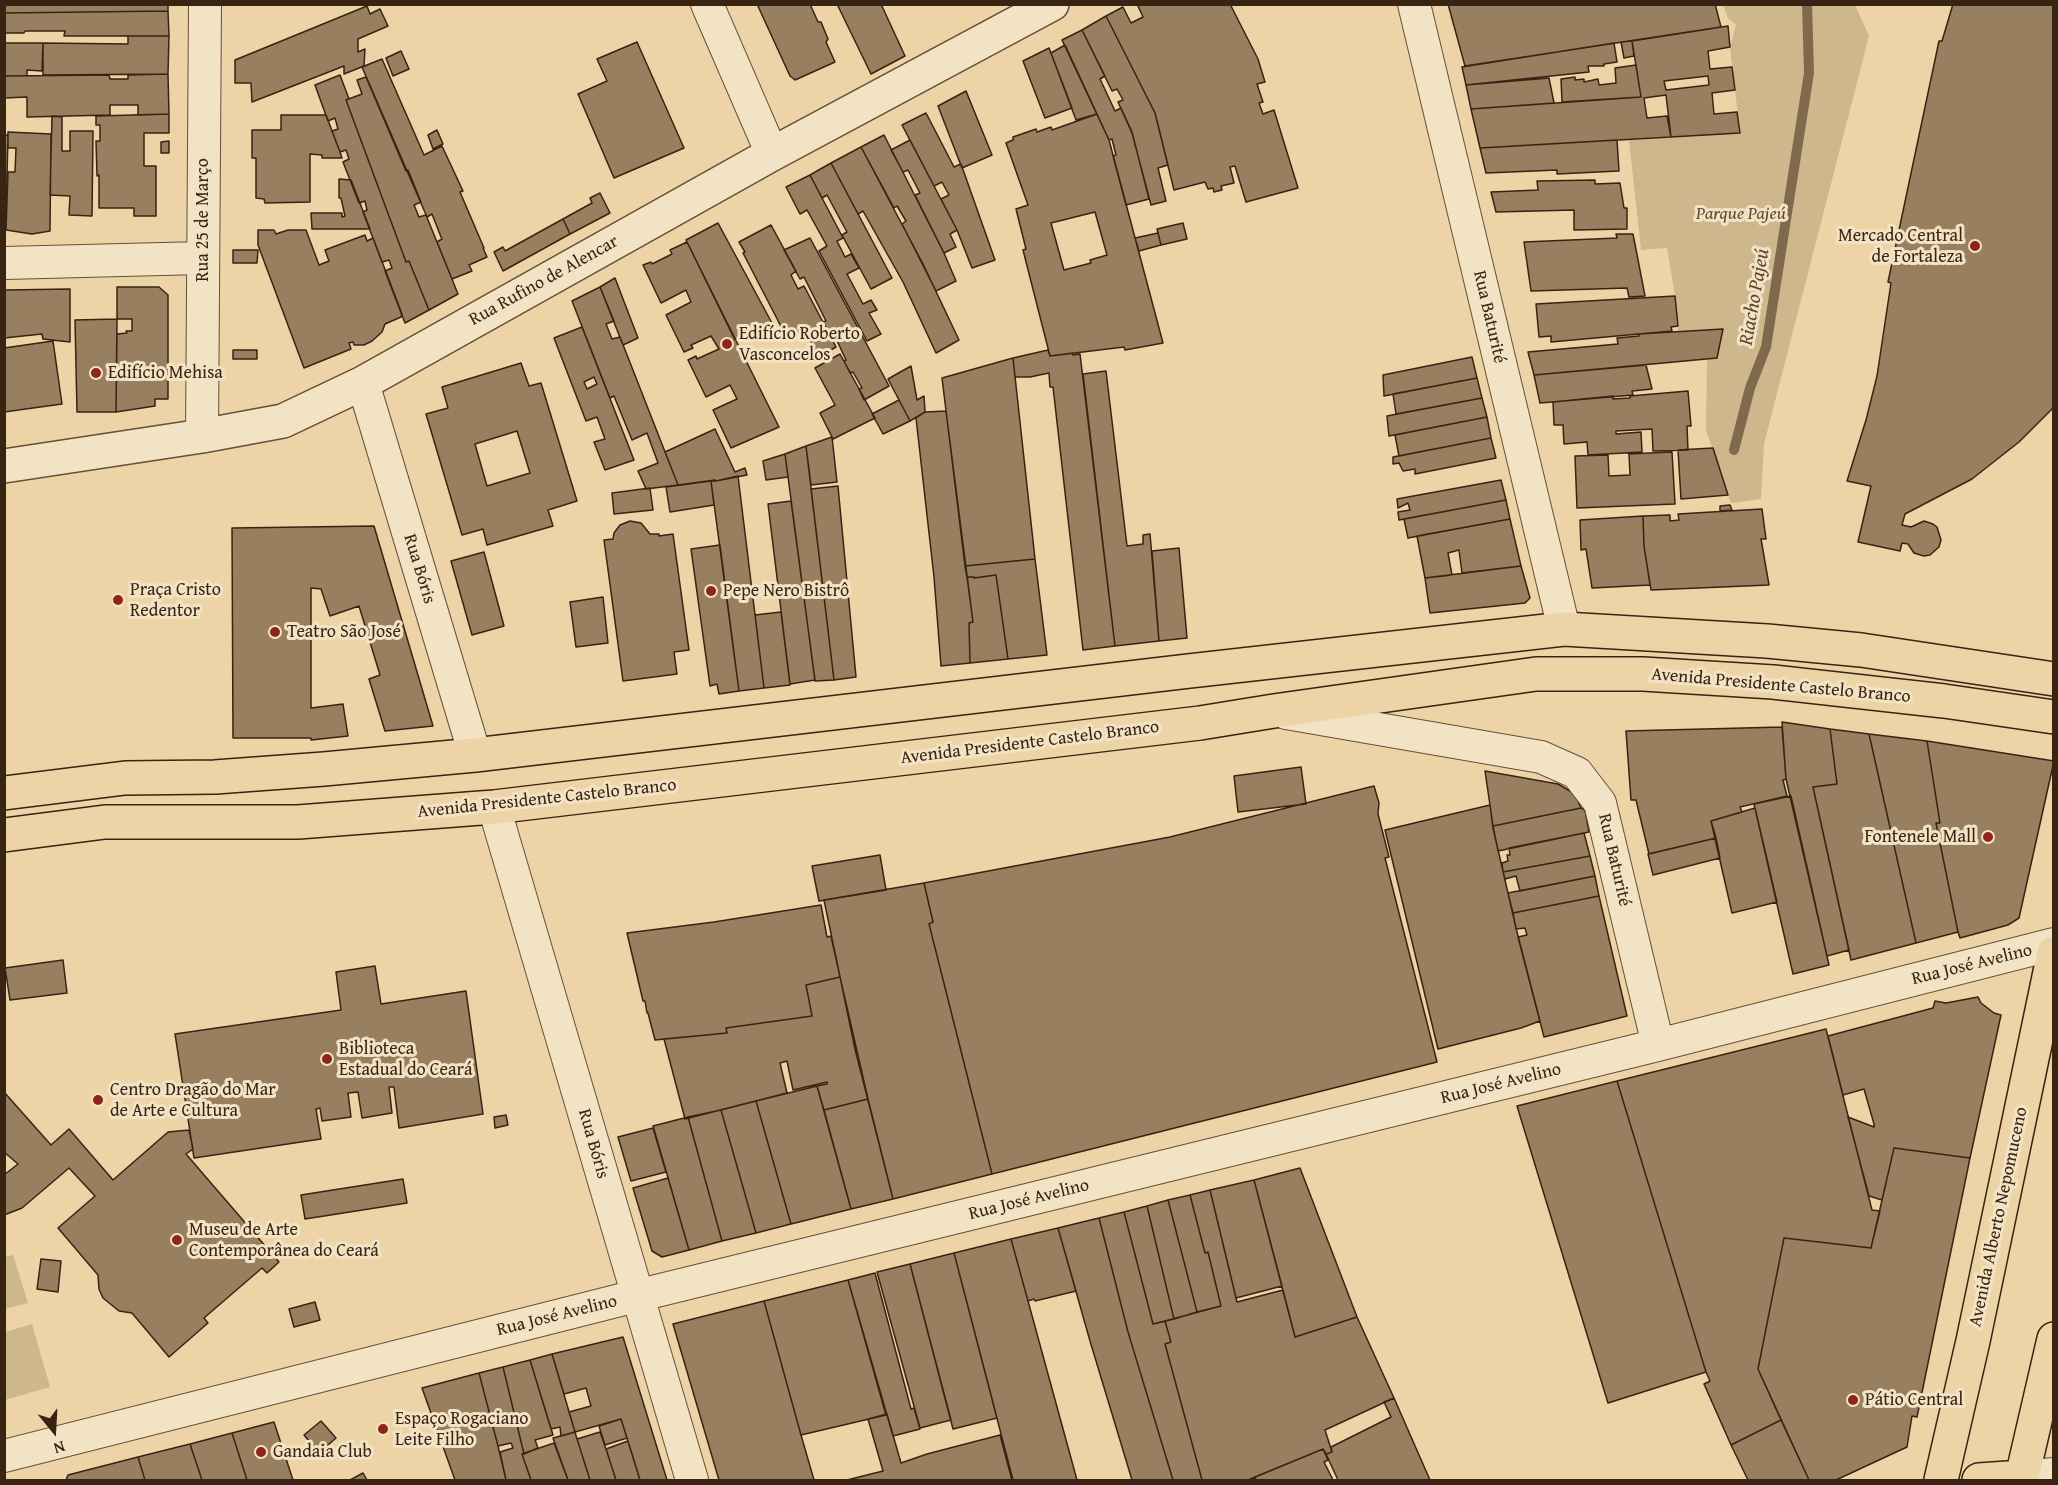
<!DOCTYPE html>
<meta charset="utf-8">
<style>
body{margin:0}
#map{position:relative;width:2058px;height:1485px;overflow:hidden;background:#edd4a6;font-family:"Gentium Book Plus",serif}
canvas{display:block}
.frame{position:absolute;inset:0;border:6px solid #392312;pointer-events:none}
.north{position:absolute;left:24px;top:1401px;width:60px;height:60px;-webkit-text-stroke:4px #f3e3c5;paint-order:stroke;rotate:162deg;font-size:16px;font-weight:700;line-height:24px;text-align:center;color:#392312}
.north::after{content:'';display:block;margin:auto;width:21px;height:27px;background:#392312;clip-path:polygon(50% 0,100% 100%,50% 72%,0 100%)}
</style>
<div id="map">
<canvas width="2058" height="1485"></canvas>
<div class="frame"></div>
<div class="north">N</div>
</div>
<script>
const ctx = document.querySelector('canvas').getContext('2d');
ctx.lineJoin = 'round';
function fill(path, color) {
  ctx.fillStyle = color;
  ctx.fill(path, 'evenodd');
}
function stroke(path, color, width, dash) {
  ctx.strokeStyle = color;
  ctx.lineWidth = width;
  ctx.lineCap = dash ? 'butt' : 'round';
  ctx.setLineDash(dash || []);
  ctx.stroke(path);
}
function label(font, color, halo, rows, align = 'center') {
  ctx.font = font + ' "Gentium Book Plus",serif';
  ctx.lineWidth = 6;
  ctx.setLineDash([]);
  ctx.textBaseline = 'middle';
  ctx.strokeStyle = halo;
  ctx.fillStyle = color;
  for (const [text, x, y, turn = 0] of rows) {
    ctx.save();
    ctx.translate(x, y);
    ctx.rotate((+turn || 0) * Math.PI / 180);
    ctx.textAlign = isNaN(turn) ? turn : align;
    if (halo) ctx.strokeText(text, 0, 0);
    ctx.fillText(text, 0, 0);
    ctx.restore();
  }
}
fill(new Path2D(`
 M1723 5H1855L1869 36 1764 444 1761 499 1731 503 1706 430 1707 359 1717 358 1723 329 1678 331 1675 296 1667 248 1641 250 1629 140 1740 133 1730 47 1736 25 1728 18Z
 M13 1255 28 1303 5 1309V1257Z
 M32 1324 50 1387 5 1400V1332Z`), '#ceb68d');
stroke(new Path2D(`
 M1734 450 1750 388 1766 347 1809 73 1807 4`), '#80694d', 10);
const building = new Path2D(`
 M4 4H168V11L4 13Z
 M757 4H810L818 22H821L828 39 826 42 835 62 795 80 790 76Z
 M837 4H881L905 56 871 74Z
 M1137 4H1230L1258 59 1265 82 1257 84 1263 102 1259 103 1263 114 1274 110 1298 188 1246 202 1235 166 1230 167 1234 183 1221 186 1222 190 1214 192 1213 188 1208 189 1205 182 1174 190 1155 113 1106 16 1123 7 1131 23 1143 17Z
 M1448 4H1715L1721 27 1465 66Z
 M1953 4H2054V407L2019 442 1972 479 1905 514 1902 525 1911 527 1924 521 1933 524 1937 527 1941 540 1939 547 1930 555 1924 556 1914 553 1908 544 1902 543 1900 551 1858 542 1871 486 1847 481 1866 420 1877 376 1891 283 1888 282 1939 41H1942Z
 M367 6 370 14 380 9 388 26 358 39V52L365 49 364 66 344 74V66L252 102 251 83H235V60Z
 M168 11 169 36H64L65 31H25L24 33H4V13Z
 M1106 16 1155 113 1168 165 1158 168 1166 201 1151 205 1132 133 1118 102 1123 100 1117 89 1112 91 1082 30Z
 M1728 26 1730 47 1708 51 1710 69 1732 67 1735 90 1712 93 1714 114 1737 112 1740 133 1480 148 1471 109 1641 97 1632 41ZM1708 76 1709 85 1666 90 1664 81ZM1666 95 1671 137 1667 116 1647 118 1644 98Z
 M1082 30 1105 76 1100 79 1115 111 1121 108 1132 132 1149 199 1126 205 1113 156 1116 155 1112 139 1109 140 1062 40Z
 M128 36H169L168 74 43 75V43L128 44Z
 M1632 41 1634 56 1624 58 1621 42Z
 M637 42 684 148 614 178 578 94 607 81 597 59Z
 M4 43H43L42 71 27 70V76H4Z
 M1614 43 1617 62 1604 64V66H1588L1589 72 1466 85 1462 67Z
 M1065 45 1097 114 1076 120 1051 53Z
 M1049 48 1072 108 1045 118 1023 61Z
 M401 51 409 69 393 76 386 58Z
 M382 59 424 155 442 146 463 191 460 192 484 248H483L487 257 469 265 472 271 452 279 437 242 442 239 441 237 432 214 427 217 362 67Z
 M1636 65 1641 97 1562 102 1561 79 1575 77V80L1584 79V82L1598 79 1599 85 1616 83 1615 68Z
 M168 74 169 114 138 115V105H110V115L27 117V97L4 98V76L109 75 110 79H128V75Z
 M340 75 349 99 346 100 406 262 409 261 429 310 405 323 385 271 392 268 389 260 382 262 363 212 367 210 365 201 359 203 343 162 349 159 346 150 340 152 332 131 338 129 335 118 328 121 315 85Z
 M366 77 406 171 408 170 421 202 414 205 419 217 426 215 458 294 429 310 409 261 406 262 346 100 362 94 357 80Z
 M1549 78 1554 103 1471 109 1466 85Z
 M966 91 992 155 962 168 938 106Z
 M926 113 954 167 961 164 995 260 972 268 957 230 941 199 949 195 942 182 934 186 902 125Z
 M169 114V133H144V166H156V216H134V208H99V175L97 176 96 141H100V125H96V116Z
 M1097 114 1109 140 1163 343 1125 350 1124 347 1050 356 1023 250 1026 249 1016 209 1028 205 1006 143 1013 140V137L1036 129 1037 132 1051 127 1052 130ZM1095 212 1107 255 1090 260 1091 263 1064 270 1051 223Z
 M281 115H326L340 152 342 158H322V155L310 154V202L265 203 264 199 256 198V158H252V130H281Z
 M52 116 62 117V151H70V131H93L92 216 69 215 70 196 50 195Z
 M437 130 443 144 433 149 428 135Z
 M8 132 51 134 50 231 32 234 6 230 8 172H15L16 148H8Z
 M4 135H8L6 218H4Z
 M884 135 944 253 956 281 936 291 902 224 906 221 897 206 894 208 861 147Z
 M910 140 957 230 950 234 956 247 944 253 915 195 920 193 908 170 903 172 891 150Z
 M1617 140 1619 171 1557 174V170L1486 173 1480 148Z
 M169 141V153H161V142Z
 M861 147 923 264 959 340 936 353 903 282 863 211 858 214 831 163Z
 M831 163 892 278 871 289 842 235 847 232 827 195 822 198 810 175Z
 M810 175 843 238 837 241 845 257 851 254 859 268 847 274 863 304 871 300 877 310 869 313 881 334 867 341 819 251 827 246 807 210 800 214 786 187Z
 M339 179 351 180 370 229H312L311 213H342V217L345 216 341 198H339Z
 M1595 180V184L1620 183 1624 208H1627V229L1574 230V210L1496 212 1491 192 1538 190 1537 181Z
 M600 193 610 213 570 234 563 219 592 203 590 198Z
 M563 219 570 234 503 271 494 252 503 247 505 251Z
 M718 223 773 325 764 329 767 335 756 341 751 331 735 340 687 242 686 240Z
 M1183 223 1187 239 1161 245 1157 229Z
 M771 225 796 271 791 275 798 289 804 286 836 347 819 357 804 328 787 338 743 253 745 252 739 242Z
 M258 230H274L276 234 288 230H306L319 265 329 261 325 250 365 235 367 241 373 238 402 314 401 317 385 324 382 332 372 341 364 345H354L353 342 349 343 351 349 304 368 258 245Z
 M1158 233 1161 245 1139 251 1135 238Z
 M1616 234H1633L1645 296 1629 297 1627 288 1531 291 1524 242 1617 238Z
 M810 238 889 386 864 400 859 389 862 388 853 372 850 373 844 361 846 360 833 332 829 334 823 322 826 321 804 277 800 279 784 250Z
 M687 242 779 427 731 448 713 410 737 399 730 385 706 397 688 360 696 356 697 359 719 349 711 336 691 345 693 348 684 352 666 315 691 302 686 290 661 303 643 265 651 262 652 264 672 254 670 250Z
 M233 250H258L257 263H233Z
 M615 278 638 338 623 345 600 287Z
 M117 287H159L168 295V399H155V406L116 412 117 334 127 333 126 331H132V319H117Z
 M600 287 614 321 606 324 612 339 620 337 678 485 646 489 638 471 658 463 647 433 632 440 614 396 610 398 572 301Z
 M70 289V342L43 339 42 334 4 338V290Z
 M1675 296 1678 326 1671 327 1672 331 1551 342V336L1539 337 1536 304Z
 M117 319 116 412H77L75 320Z
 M582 327 634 460 605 470 594 442 605 439 597 417 586 421 554 338ZM594 377 597 384 587 389 584 382Z
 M1723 329 1717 358 1534 375 1528 352 1618 344 1617 338 1639 336V334Z
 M53 341 62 404 4 412V348Z
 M233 350H257V359H233Z
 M1048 350 1050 356 1073 353V355L1080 354 1115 646 1083 650 1053 387H1050L1049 373 1030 377H1015L1013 358Z
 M840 354 875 418 833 439 820 413 835 405 815 368Z
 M1472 357 1477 378 1384 396 1383 375Z
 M1013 358 1035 559 965 566 942 378Z
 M521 363 529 386 541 383 577 501 548 510 553 526 487 545 483 529 462 535 426 414 448 408 442 387ZM517 431 530 473 487 486 475 444Z
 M1646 365 1652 389 1632 391 1633 395 1540 403 1534 375Z
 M911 366 917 400 924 396 925 412 910 421 888 379Z
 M1106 371 1127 546 1143 544V535L1150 534 1159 641 1115 646 1083 374Z
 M1477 378 1482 398 1396 414 1393 394Z
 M1688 391 1691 426H1687L1688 450 1653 451 1652 429 1616 431V434L1641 432 1642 452 1588 455 1587 442 1564 444 1563 425H1554L1553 402 1613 396V399L1630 398V396Z
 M1482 398 1487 417 1389 436 1387 416Z
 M899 400 910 421 883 434 872 414Z
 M946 411 973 622 969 623 970 663 941 666 934 577 916 418 925 412Z
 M1487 417 1491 438 1399 456 1395 435Z
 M715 429 735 472 745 468 747 475 716 481 715 480 678 485 665 452Z
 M832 437 837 482 811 485 806 446Z
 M1491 438 1496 458 1415 474V469L1403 471 1399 463 1393 464V457Z
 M806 446 834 680 815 681 785 454Z
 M1713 448 1728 495 1681 499 1678 450Z
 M1672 452 1675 504 1577 508 1575 456 1608 455 1609 476 1630 475 1629 454Z
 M785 454 788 477 766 480 763 461Z
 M738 476 764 688 739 691 711 481H716Z
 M1501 480 1506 500 1399 520 1398 512 1410 510 1408 503 1398 508 1397 499Z
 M711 481 714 505 670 512 666 487Z
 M838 486 856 677 834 680 811 489Z
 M650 488 653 510 614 514 612 493Z
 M1506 500 1510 519 1408 538 1404 519Z
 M791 501 815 680 790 684 768 504Z
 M1730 505 1732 510 1720 511V506Z
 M1762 509 1766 539H1761L1769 585 1651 590 1644 546 1643 516 1670 515V521L1679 520 1678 514Z
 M1643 516 1644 546 1650 585 1592 588 1586 549 1581 550 1580 520Z
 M1510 519 1521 566 1462 573 1459 550 1448 553 1452 575 1425 578 1417 536Z
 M630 521 641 523 650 534H659V536L673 534 689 650 674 652 677 674 623 681 604 540 613 539 614 533 620 525Z
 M374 526 433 726 385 731 369 679 380 675 359 606 330 616 321 589 311 588V708L343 704 348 736 311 740V738H233L232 528Z
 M720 545 739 691 719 694 717 684 710 686 691 549Z
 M1179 548 1187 638 1159 641 1152 551Z
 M484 552 504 626 472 635 451 561Z
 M1035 559 1047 655 1008 659 996 575 974 578V577H967L965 566Z
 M1521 566 1530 598 1525 603 1430 613 1425 578Z
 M996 575 1008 659 970 663 969 623 973 622 967 577H974V578Z
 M603 597 608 643 576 647 570 602Z
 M781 612 790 685 764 688 755 615Z
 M1782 722 1830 729 1837 784 1813 787 1849 950 1827 956 1786 779Z
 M1782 727 1786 779 1783 780 1787 796 1740 807 1742 812 1711 821 1716 838 1649 854 1636 800H1631L1626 731Z
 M1830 729 1869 734 1916 943 1851 960 1813 787 1837 784Z
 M1869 734 1927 741 1940 823H1936L1958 932 1916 943Z
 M1927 741 2054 761 2019 918 2008 925 1960 938 1958 932 1936 823H1940Z
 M1301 767 1306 804 1238 812 1234 776Z
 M1485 771 1558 784 1575 794 1581 808 1493 826Z
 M1374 786 1379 803 1378 814 1389 857 1385 858 1437 1062 992 1174 929 924 933 922 924 883 1170 837Z
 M1791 796 1829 965 1793 974 1754 804Z
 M1490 805 1493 828 1516 928 1540 1021 1521 1028 1438 1049 1385 830Z
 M1581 808 1585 810 1589 832 1498 851 1493 826Z
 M1755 808 1777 902 1732 913 1711 821Z
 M1584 833 1590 856 1503 872 1502 863 1508 861 1507 855H1510L1509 848Z
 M1716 838 1720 858 1653 875 1648 854Z
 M880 855 886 890 819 901 812 866Z
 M1590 856 1595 876 1520 891 1516 876 1505 879 1503 872Z
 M1595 876 1599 896 1513 913 1508 893Z
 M924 883 933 922 929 924 992 1174 893 1199 855 1049 824 900Z
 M1599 896 1627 1016 1544 1037 1518 937 1527 935 1525 928 1516 929 1513 913Z
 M821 905 827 937 831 936 840 977 806 985 812 1016 726 1028 727 1033 655 1040 648 1013H647L645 1001H643L627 933 714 922Z
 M63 960 67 993 10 1000 5 968Z
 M375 966 381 1004 466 991 483 1114 399 1128 394 1087H389L392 1113 362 1118 358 1092 348 1093 351 1117 322 1121 320 1108 316 1109 321 1139 194 1158 175 1034 341 1010 336 972Z
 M840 977 868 1099 824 1110 817 1086 827 1084V1082L793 1090 787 1061 780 1063 787 1093 685 1119 664 1039 727 1033 726 1028 812 1016 806 985Z
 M1978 997 1981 1003 1994 1013 2001 1015 1970 1158 1894 1148 1882 1200 1869 1196 1848 1117 1874 1127V1124L1864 1089 1843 1095 1828 1036 1933 1008 1935 1001 1946 1003Z
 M1826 1029 1872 1210 1880 1211 1871 1248 1784 1238 1758 1369 1781 1420 1731 1445 1704 1384 1710 1381 1706 1372 1617 1081Z
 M1617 1081 1706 1372 1608 1403 1517 1106Z
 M817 1086 851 1209 791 1224 756 1101Z
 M4 1092 51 1145 69 1129 113 1180 168 1132 189 1130 193 1149 186 1154 279 1262 267 1273 262 1268 204 1318 208 1323 169 1357 132 1313 119 1311 103 1298 99 1289 98 1275 58 1228 95 1196 69 1168 22 1208 4 1215V1175L18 1164 4 1152Z
 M868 1099 893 1199 851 1209 824 1110Z
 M756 1101 791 1224 756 1233 721 1110Z
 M721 1110 756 1233 722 1241 688 1117Z
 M506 1115 508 1125 495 1128 494 1117Z
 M688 1117 722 1241 689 1250 653 1126Z
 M653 1128 666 1172 631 1181 618 1137Z
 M1894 1148 1970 1158 1917 1417 1912 1416 1907 1447 1836 1480H1809L1758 1369 1784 1238 1871 1248Z
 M1300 1168 1357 1317 1295 1337 1254 1180Z
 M668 1178 689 1250 662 1257 652 1251 633 1188Z
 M403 1179 407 1203 305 1219 301 1195Z
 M1254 1180 1282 1286 1236 1298 1210 1190Z
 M1210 1190 1237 1302 1283 1290 1295 1337 1357 1317 1394 1398 1325 1430 1332 1452 1326 1454 1323 1449 1248 1480H1202L1165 1344 1171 1342 1165 1321 1221 1306 1208 1252 1205 1253 1190 1195Z
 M1190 1195 1205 1253 1208 1252 1221 1306 1197 1312 1168 1200Z
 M1168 1200 1197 1312 1174 1319 1147 1206Z
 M1147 1206 1174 1319 1153 1324 1124 1212Z
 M1124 1212 1153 1324 1165 1321 1171 1342 1165 1344 1202 1480H1173L1128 1332 1099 1218Z
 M1099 1218 1128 1332 1173 1480H1132L1090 1341 1058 1228Z
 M1058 1228 1076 1291 1035 1301 1034 1299 1028 1301 1011 1239Z
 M1011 1239 1028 1301 1077 1480H1013L954 1253Z
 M954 1253 997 1418 953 1429 910 1264Z
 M41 1259 61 1261 58 1292 37 1289Z
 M910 1264 951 1420 920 1428 877 1272Z
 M875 1273 911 1409 914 1408 920 1429 893 1436 848 1280Z
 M848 1280 886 1415 801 1435 764 1301Z
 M764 1301 801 1435 814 1480H719L673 1324Z
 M315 1302 320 1320 294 1327 289 1309Z
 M623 1337 667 1480H640L621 1419 575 1432 569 1412 591 1406 586 1388 564 1394 552 1354Z
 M552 1354 575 1432 561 1436 560 1427 551 1429 530 1360Z
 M530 1360 553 1435 535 1440 538 1448 524 1454 503 1367Z
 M503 1367 524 1454H522L531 1480H506L500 1452 513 1448 511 1443 498 1446 479 1373Z
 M479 1373 498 1446 506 1480H455L422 1388Z
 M1394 1398 1430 1480H1338L1326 1454 1332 1452 1331 1447 1391 1417 1384 1402Z
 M887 1414 901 1463 927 1454 1000 1435 1012 1480H847L883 1471 868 1419Z
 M621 1419 627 1438 605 1445 599 1426Z
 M1781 1420 1809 1480H1748L1731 1445Z
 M321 1421 336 1438 319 1453 304 1435Z
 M274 1422 293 1480H247L232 1433Z
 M575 1432 577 1439 590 1480H568L553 1438Z
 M600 1432 606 1449 616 1480H590L577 1439Z
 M232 1433 247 1480H202L190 1444Z
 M628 1441 640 1480H616L606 1449Z
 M554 1443 568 1480H531L522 1454Z
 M190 1444 202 1480H145L138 1457Z
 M1323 1449 1328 1460 1324 1462 1333 1480H1256L1255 1477Z
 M138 1457 145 1480H66L68 1475Z
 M363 1473 367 1480H350Z`);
fill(building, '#977f5f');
stroke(building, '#392312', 1.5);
const minor = new Path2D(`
 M707 4 772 154
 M1414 4 1564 629
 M4 263 202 258
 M363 383 475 755
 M202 436 205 4
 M1286 713 1541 757 1577 773 1600 803 1658 1045
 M494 807 692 1480
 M4 1456 636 1296 1658 1045 2054 944
 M2021 1480 2022 1477 2054 1474`);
const tertiary = new Path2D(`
 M4 466 202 436 283 421 363 383 772 154 1052 4`);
const primary = new Path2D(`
 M4 793 125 778 215 777 324 769 475 755 1189 671 1564 629 1767 641 1861 650 2054 679
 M4 835 105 822H298L494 807 1200 723 1274 711 1536 674H1643L1773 682 1944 701 2054 717
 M2022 1477 2054 1339
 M1941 1480 1973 1341 2054 953
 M1979 1480 2022 1477`);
stroke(minor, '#664f37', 34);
stroke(tertiary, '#664f37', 36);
stroke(primary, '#392312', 36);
stroke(minor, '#f3e3c5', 32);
stroke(tertiary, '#f3e3c5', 33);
stroke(primary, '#edd4a6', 33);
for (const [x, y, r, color] of [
 [1975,246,6,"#8f2418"],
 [727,344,6,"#8f2418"],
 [96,373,6,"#8f2418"],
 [711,591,6,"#8f2418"],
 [118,600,6,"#8f2418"],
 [275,632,6,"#8f2418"],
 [1988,837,6,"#8f2418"],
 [327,1059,6,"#8f2418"],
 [98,1100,6,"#8f2418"],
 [177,1240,6,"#8f2418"],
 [1853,1400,6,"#8f2418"],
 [383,1429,6,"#8f2418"],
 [261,1452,6,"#8f2418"]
]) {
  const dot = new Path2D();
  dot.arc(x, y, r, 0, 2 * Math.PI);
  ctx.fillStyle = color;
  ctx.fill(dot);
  stroke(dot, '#f3e3c5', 2);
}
label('italic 18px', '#5e4831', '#f3e3c5', [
 ["Parque Pajeú",1741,214]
]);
label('18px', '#392312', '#f3e3c5', [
 ["Rua 25 de Março",203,220,-90],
 ["Rua Rufino de Alencar",544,281,-29],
 ["Rua Baturité",1489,317,77],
 ["Rua Bóris",419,569,73],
 ["Avenida Presidente Castelo Branco",1781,686,5],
 ["Avenida Presidente Castelo Branco",1030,743,-7],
 ["Avenida Presidente Castelo Branco",547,799,-6],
 ["Rua Baturité",1614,860,77],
 ["Rua José Avelino",1972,965,-14],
 ["Rua José Avelino",1501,1084,-14],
 ["Rua Bóris",593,1144,74],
 ["Rua José Avelino",1029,1200,-14],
 ["Avenida Alberto Nepomuceno",1999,1217,-78],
 ["Rua José Avelino",557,1316,-14]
]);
label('18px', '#392312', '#f3e3c5', [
 ["Mercado Central",1963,236,"right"],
 ["de Fortaleza",1963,257,"right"],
 ["Edifício Roberto",739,334],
 ["Vasconcelos",739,355],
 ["Edifício Mehisa",108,373],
 ["Praça Cristo",130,590],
 ["Redentor",130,611],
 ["Pepe Nero Bistrô",723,591],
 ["Teatro São José",287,632],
 ["Fontenele Mall",1976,837,"right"],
 ["Biblioteca",339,1049],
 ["Estadual do Ceará",339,1070],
 ["Centro Dragão do Mar",110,1090],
 ["de Arte e Cultura",110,1111],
 ["Museu de Arte",189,1230],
 ["Contemporânea do Ceará",189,1251],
 ["Pátio Central",1865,1400],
 ["Espaço Rogaciano",395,1419],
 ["Leite Filho",395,1440],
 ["Gandaia Club",273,1452]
], 'left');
label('italic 20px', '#5d462f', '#f3e3c5', [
 ["Riacho Pajeú",1755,297,-80]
]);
</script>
